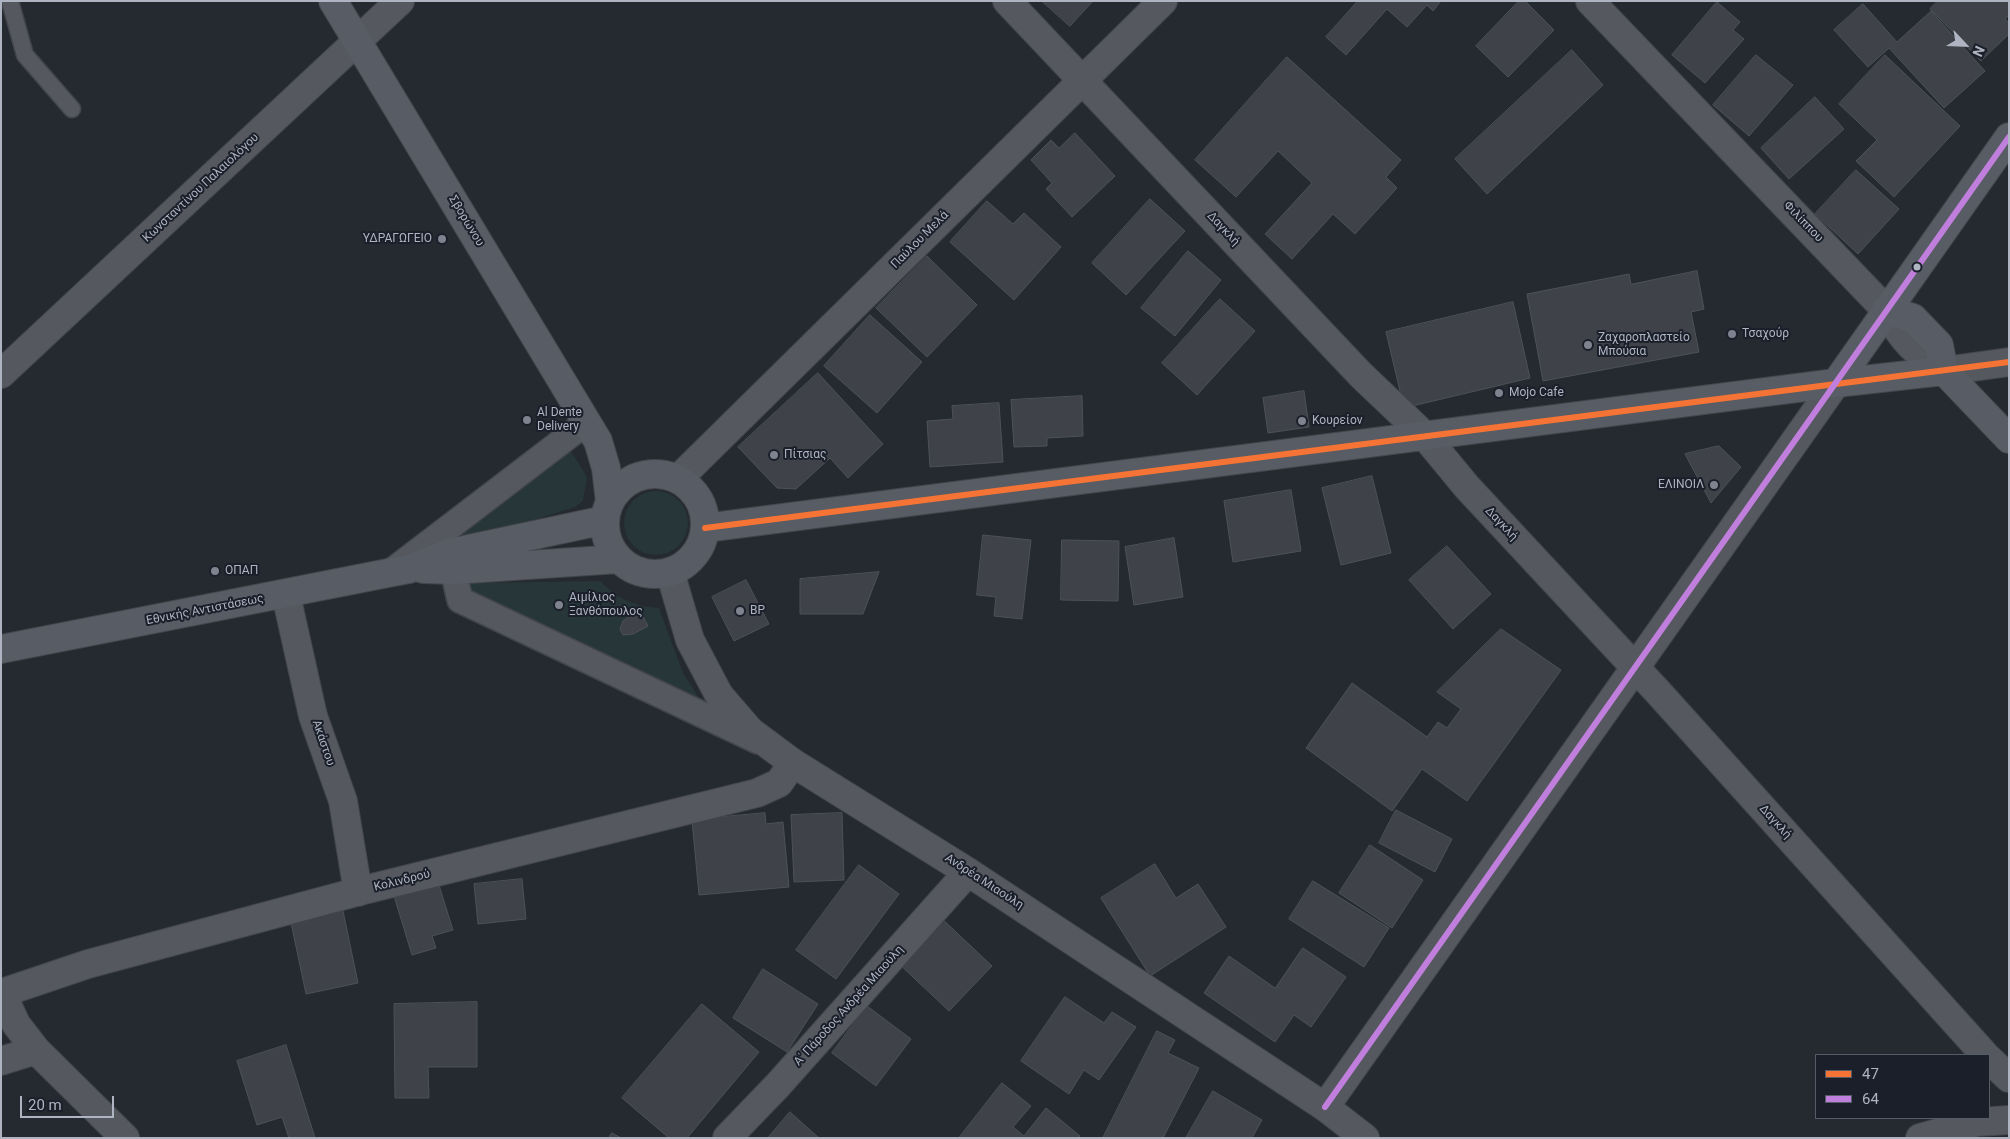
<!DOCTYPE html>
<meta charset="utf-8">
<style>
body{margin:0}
#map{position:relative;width:2010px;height:1139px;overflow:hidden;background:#252930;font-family:Roboto,sans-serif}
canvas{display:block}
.frame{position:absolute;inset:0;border:2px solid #aeb4c2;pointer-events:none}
.legend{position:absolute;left:1815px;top:1054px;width:175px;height:65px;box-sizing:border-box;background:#1a1f2a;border:1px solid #555b67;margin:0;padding:6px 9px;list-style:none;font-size:15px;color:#aeb4c2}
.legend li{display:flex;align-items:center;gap:10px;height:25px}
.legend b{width:25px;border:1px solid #555b67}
.north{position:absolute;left:1940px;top:20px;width:50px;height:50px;-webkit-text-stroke:4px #1a1f2a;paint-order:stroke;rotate:115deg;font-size:14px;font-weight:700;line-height:20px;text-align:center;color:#aeb4c2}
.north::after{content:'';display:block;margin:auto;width:18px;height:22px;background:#aeb4c2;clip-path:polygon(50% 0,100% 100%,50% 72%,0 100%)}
.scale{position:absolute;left:20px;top:1096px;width:94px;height:22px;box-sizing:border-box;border:2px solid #aeb4c2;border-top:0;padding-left:6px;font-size:15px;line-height:18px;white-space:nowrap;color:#aeb4c2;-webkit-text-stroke:4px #1a1f2a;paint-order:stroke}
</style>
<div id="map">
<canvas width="2010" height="1139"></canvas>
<div class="frame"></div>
<ul class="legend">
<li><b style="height:6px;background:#f57335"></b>47</li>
<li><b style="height:6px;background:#c07fdc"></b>64</li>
</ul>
<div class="north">N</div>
<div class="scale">20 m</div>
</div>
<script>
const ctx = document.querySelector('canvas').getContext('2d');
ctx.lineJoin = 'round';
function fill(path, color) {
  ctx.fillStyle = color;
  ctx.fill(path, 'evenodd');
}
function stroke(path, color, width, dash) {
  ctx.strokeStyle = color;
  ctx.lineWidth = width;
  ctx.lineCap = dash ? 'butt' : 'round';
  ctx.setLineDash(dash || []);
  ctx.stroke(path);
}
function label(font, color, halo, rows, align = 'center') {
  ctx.font = font + ' Roboto,sans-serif';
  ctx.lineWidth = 4;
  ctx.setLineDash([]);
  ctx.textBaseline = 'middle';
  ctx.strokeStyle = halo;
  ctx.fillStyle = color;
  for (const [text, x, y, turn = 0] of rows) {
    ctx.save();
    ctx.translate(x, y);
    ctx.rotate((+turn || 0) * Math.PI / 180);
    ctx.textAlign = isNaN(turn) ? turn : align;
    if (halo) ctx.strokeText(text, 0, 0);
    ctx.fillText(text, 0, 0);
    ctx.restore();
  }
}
fill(new Path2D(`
 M569 448 587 477 583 501 575 507 428 553Z
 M624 523a32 32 0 1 1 64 0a32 32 0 1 1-64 0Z
 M600 581C618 599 633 606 659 608L683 673 705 707 468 598 466 583Z`), '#273639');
const building = new Path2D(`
 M1042 1H1093L1070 26Z
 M1358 1H1441L1433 11 1427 5 1407 27 1387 9 1346 55 1326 37Z
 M1519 1H1525L1554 30 1508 77 1476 46Z
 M1938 1H2009V15L2005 19 2009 23V34L1981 61 1930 9Z
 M1717 2 1740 22 1733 30 1744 39 1705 83 1672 55Z
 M1863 4 1897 42 1931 11 1985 71 1944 108 1889 48 1868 67 1834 30Z
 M1572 50 1603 85 1487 194 1455 159Z
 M1756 55 1793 85 1749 136 1713 105Z
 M1885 55 1960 126 1894 197 1856 161 1877 140 1839 104Z
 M1287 57 1401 160 1386 177 1397 188 1355 234 1333 214 1292 259 1265 234 1312 183 1278 151 1236 197 1195 160Z
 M1815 97 1844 129 1789 179 1761 148Z
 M1075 133 1115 176 1072 217 1046 189 1052 183 1031 160 1051 140 1059 148Z
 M1856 170 1899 209 1858 254 1815 214Z
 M1150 199 1185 231 1126 295 1092 263Z
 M987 201 1013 224 1024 213 1061 247 1014 300 950 242Z
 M1188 251 1221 280 1175 336 1141 308Z
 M927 256 977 305 927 357 876 308Z
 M1697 271 1704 309 1691 312 1699 352 1543 381 1527 294 1629 274 1631 284Z
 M1220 299 1255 331 1197 395 1162 363Z
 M1513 302 1530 378 1404 408 1386 332Z
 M870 315 922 362 877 413 824 366Z
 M818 373 883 444 848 478 830 458 796 489 777 488 738 447Z
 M1304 391 1309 427 1268 433 1263 398Z
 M1082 396 1083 436 1047 438V446L1014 447 1011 400Z
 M999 403 1003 462 930 467 927 421 953 419 952 406Z
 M1719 446 1741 467 1711 503 1685 454Z
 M1372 476 1391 553 1341 565 1322 488Z
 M1291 490 1301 551 1233 562 1224 501Z
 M983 535 1031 540 1022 619 994 616 996 597 977 595Z
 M1174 538 1183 597 1134 605 1125 547Z
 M1062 540 1119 541 1118 601 1061 600Z
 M1447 546 1491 594 1453 629 1409 580Z
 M879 572 863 614H800V579Z
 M746 580 769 624 734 641 712 597Z
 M640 611 648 626 633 634 623 635 620 629 623 621Z
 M1501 629 1561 670 1467 801 1422 769 1392 811 1306 748 1352 683 1427 737 1438 722 1447 728 1461 709 1437 692Z
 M1396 810 1452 839 1435 872 1379 843Z
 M765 813 766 824 783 822 789 887 699 895 692 820Z
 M842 813 844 880 794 882 791 815Z
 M1370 845 1423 880 1392 928 1339 893Z
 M1155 864 1176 898 1198 884 1226 927 1150 976 1101 898Z
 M859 865 899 894 836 979 796 950Z
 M522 879 526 919 478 924 474 884Z
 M1313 881 1389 928 1364 967 1289 919Z
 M438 882 453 930 432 936 436 948 412 955 394 896Z
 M342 906 358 983 306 994 290 918Z
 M939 916 992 966 949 1011 897 962Z
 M1303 948 1346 977 1311 1027 1294 1015 1275 1042 1204 993 1229 956 1275 988Z
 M763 969 818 1004 787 1052 733 1018Z
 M1065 997 1104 1023 1112 1012 1136 1027 1099 1080 1084 1070 1069 1094 1021 1061Z
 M477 1002V1067H428L429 1098H395L394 1004Z
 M702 1004 759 1052 687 1138H669L622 1098Z
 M867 1006 911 1039 876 1086 832 1053Z
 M1157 1031 1175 1040 1168 1053 1199 1068 1163 1138H1103Z
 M286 1045 315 1138H289L282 1117 257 1125 237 1061Z
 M1002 1083 1031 1106 1013 1127 1024 1136 1046 1108 1080 1136 1078 1138H959Z
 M1213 1091 1262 1120 1252 1138H1186Z
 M790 1112 819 1138H768Z
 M612 1133 621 1138H609Z`);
fill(building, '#3f4249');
stroke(building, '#4d5158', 1);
const service = new Path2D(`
 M10 1 25 55 72 109`);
const pedestrian = new Path2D(`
 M453 570 460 600 758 741
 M392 571 587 422`);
const minor = new Path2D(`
 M1007 1 1361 375 1424 435 1467 487 1658 692 1985 1055
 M1590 1 1886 310
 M1 374 400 1
 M678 479 1163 1
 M286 595 313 716 343 801 358 892
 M1989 1059 2009 1078
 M1 1061 36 1050
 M1325 1107 1836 383
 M125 1138 36 1050 16 1024 2 993 88 964 364 890 757 793 779 783 793 763
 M727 1138 778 1085 968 872`);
const tertiary = new Path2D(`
 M1886 310C1903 342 1914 351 1944 371L2009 362
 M670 572 690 640 719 695 750 731 793 763 968 872 1325 1107 1365 1138
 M1920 1138 1977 1122 2009 1120`);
const secondary = new Path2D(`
 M333 1 598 441 606 468 610 502
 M1886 310 1913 318 1939 345 1944 371 2009 439
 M1836 383 2009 137
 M605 524a50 50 0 1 1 100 0a50 50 0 1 1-100 0Z
 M705 528 1836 383 1944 371
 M423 569 453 570 619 559
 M1 649 388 573 409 569 450 553 605 520`);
stroke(service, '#42454b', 19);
stroke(pedestrian, '#42454b', 28);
stroke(minor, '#42454b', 30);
stroke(tertiary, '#42454b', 30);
stroke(secondary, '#42454b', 30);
stroke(service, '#55585e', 16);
stroke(pedestrian, '#55585e', 25);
stroke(minor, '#55585e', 28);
stroke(tertiary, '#55585e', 28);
stroke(secondary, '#585c64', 28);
stroke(new Path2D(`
 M705 528 2009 362`), '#f57335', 6);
stroke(new Path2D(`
 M1325 1107 2009 137`), '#c07fdc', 6);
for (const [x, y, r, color] of [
 [442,239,5,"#7e838f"],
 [1917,267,4.5,"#aeb4c2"],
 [1732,334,5,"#7e838f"],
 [1588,345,5,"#7e838f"],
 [1499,393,5,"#7e838f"],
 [527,420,5,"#7e838f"],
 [1302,421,5,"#7e838f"],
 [774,455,5,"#7e838f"],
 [1714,485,5,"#7e838f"],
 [215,571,5,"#7e838f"],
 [559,605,5,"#7e838f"],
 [740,611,5,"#7e838f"]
]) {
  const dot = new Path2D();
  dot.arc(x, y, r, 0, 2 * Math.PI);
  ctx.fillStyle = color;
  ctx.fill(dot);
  stroke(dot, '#1a1f2a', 2);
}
label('12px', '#aeb4c2', '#1a1f2a', [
 ["Κωνσταντίνου Παλαιολόγου",201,188,-43],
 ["Σβορώνου",466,221,59],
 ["Φιλίππου",1803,222,46],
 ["Δαγκλή",1223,229,47],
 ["Παύλου Μελά",920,240,-45],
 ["Δαγκλή",1501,524,47],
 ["Εθνικής Αντιστάσεως",205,610,-11],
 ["Ακάστου",323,743,71],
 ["Δαγκλή",1775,822,48],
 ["Κολινδρού",402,881,-14],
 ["Ανδρέα Μιαούλη",984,882,33],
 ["Α΄ Πάροδος Ανδρέα Μιαούλη",849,1006,-48]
]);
label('12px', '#aeb4c2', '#1a1f2a', [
 ["ΥΔΡΑΓΩΓΕΙΟ",432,239,"right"],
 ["Τσαχούρ",1742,334],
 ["Ζαχαροπλαστείο",1598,338],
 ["Μπούσια",1598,352],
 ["Mojo Cafe",1509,393],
 ["Al Dente",537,413],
 ["Delivery",537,427],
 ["Κουρείον",1312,421],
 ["Πίτσιας",784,455],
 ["ΕΛΙΝΟΙΛ",1704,485,"right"],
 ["ΟΠΑΠ",225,571],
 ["Αιμίλιος",569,598],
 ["Ξανθόπουλος",569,612],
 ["BP",750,611]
], 'left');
</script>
